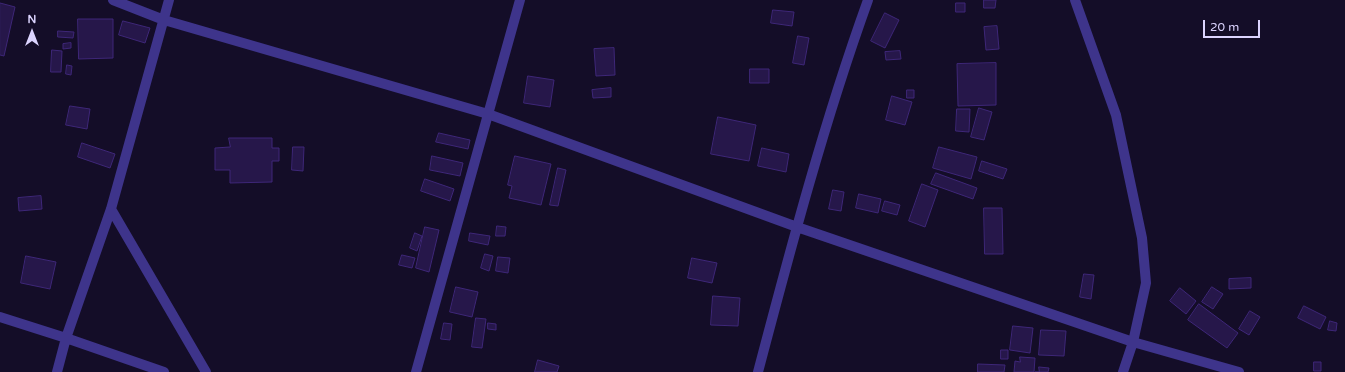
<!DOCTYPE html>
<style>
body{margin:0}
#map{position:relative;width:1345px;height:372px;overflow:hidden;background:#140d28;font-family:"Varela Round",sans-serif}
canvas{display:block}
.north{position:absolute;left:12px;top:12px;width:40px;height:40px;-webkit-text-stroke:3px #140d28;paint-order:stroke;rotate:0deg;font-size:11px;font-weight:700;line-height:16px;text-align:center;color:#dcd4ff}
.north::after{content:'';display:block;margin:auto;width:14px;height:18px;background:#dcd4ff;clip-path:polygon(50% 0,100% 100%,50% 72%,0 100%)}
.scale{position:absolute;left:1203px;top:20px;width:57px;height:18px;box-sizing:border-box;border:2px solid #dcd4ff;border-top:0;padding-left:5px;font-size:12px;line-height:14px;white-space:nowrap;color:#dcd4ff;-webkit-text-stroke:3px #140d28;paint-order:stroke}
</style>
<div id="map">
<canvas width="1345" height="372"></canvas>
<div class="north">N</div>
<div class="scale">20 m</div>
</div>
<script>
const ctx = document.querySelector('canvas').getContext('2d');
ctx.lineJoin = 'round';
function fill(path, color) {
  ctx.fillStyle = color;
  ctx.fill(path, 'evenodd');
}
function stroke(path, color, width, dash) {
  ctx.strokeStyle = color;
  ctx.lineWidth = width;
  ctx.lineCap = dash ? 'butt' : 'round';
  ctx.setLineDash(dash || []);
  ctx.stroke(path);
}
const building = new Path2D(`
 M984 0H996L995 8H984Z
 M0 3 15 7 4 56 0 55Z
 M956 3H965V12H956Z
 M773 10 794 12 792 26 771 23Z
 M885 13 899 20 885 48 871 41Z
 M78 19H113V58L79 59Z
 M123 21 150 28 145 43 119 35Z
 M997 26 999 49 986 50 984 27Z
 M58 31 74 32 73 38 58 37Z
 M798 36 809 38 804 65 793 63Z
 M71 43V48L63 49V44Z
 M614 48 615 75 596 76 594 49Z
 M52 50 62 51 61 72H51Z
 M900 51 901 59 886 60 885 52Z
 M996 63V105L958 106 957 64Z
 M67 65 72 66 71 75 66 74Z
 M750 69H769V83H750Z
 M528 76 554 80 550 107 524 103Z
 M611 88V97L593 98 592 90Z
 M907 90H914V98H907Z
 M892 96 912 102 905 125 886 120Z
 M70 106 90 109 87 129 66 125Z
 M979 108 992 112 984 140 971 137Z
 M957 109H970L969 132 956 131Z
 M718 117 756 125 749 161 711 154Z
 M439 133 470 140 468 149 436 142Z
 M229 138H272V148H279V161H272V182L230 183V170H215V148L230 147Z
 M82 143 115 154 110 168 78 157Z
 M293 147H304L303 171 292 170Z
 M939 147 977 157 971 179 933 168Z
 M762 148 789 154 786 172 758 166Z
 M432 156 463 163 460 176 430 170Z
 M515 156 551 164 541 205 509 198 512 186 508 185Z
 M982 161 1007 169 1003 179 979 171Z
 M558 168 566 170 558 206 550 205Z
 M936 173 977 188 973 199 931 184Z
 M425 179 454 189 450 201 421 191Z
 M922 184 938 190 925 227 909 221Z
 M833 190 844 192 841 211 829 209Z
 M859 194 881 199 878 213 856 208Z
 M41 196 42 209 19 211 18 198Z
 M885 201 900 205 897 215 882 211Z
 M984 208H1002L1003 254H985Z
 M497 226 506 227 505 236H496Z
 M425 227 439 230 429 272 416 268Z
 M415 233 422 236 417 251 410 248Z
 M470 233 490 236 488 245 469 241Z
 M485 254 493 256 489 271 481 268Z
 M402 255 415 258 412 268 399 265Z
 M26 256 56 262 50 289 21 283Z
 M498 257 510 258 508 273 496 271Z
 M692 258 717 263 712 283 688 278Z
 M1084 274 1094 275 1091 299 1080 297Z
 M1251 278V288L1229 289V279Z
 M456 287 478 292 472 317 450 312Z
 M1212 287 1223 294 1213 309 1202 302Z
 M1180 288 1196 301 1186 314 1170 301Z
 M713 296 740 298 738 326 711 325Z
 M1199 304 1238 333 1227 348 1188 320Z
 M1304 306 1326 317 1320 329 1298 318Z
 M1250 311 1260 317 1249 335 1239 329Z
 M476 318 486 319 482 348 472 347Z
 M1330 321 1337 323 1336 331 1328 330Z
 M444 323 452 324 450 340 441 339Z
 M488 323 496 324V330L488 329Z
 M1013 326 1033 328 1030 353 1010 350Z
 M1041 330 1066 331 1064 356 1039 355Z
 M1001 350H1008V359H1001Z
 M1020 357 1035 358 1034 372H1014L1015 361 1020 362Z
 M538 360 559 366 557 372H535Z
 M1314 362H1321V371H1314Z
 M978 364 1005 365 1004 372H978Z
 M1039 367 1049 368 1048 372H1035H1039Z`);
fill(building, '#26174a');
stroke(building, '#3e2778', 1);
stroke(new Path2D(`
 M113 0 164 20 488 114 797 227 1133 342 1239 372
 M1075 0 1116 115 1142 238 1146 283 1133 342 1123 372
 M111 209 206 372
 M0 317 66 338 164 372
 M57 372 66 338 111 209 169 0
 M416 372 520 0
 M758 372C791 247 824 122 868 0`), '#3e348b', 10);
</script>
